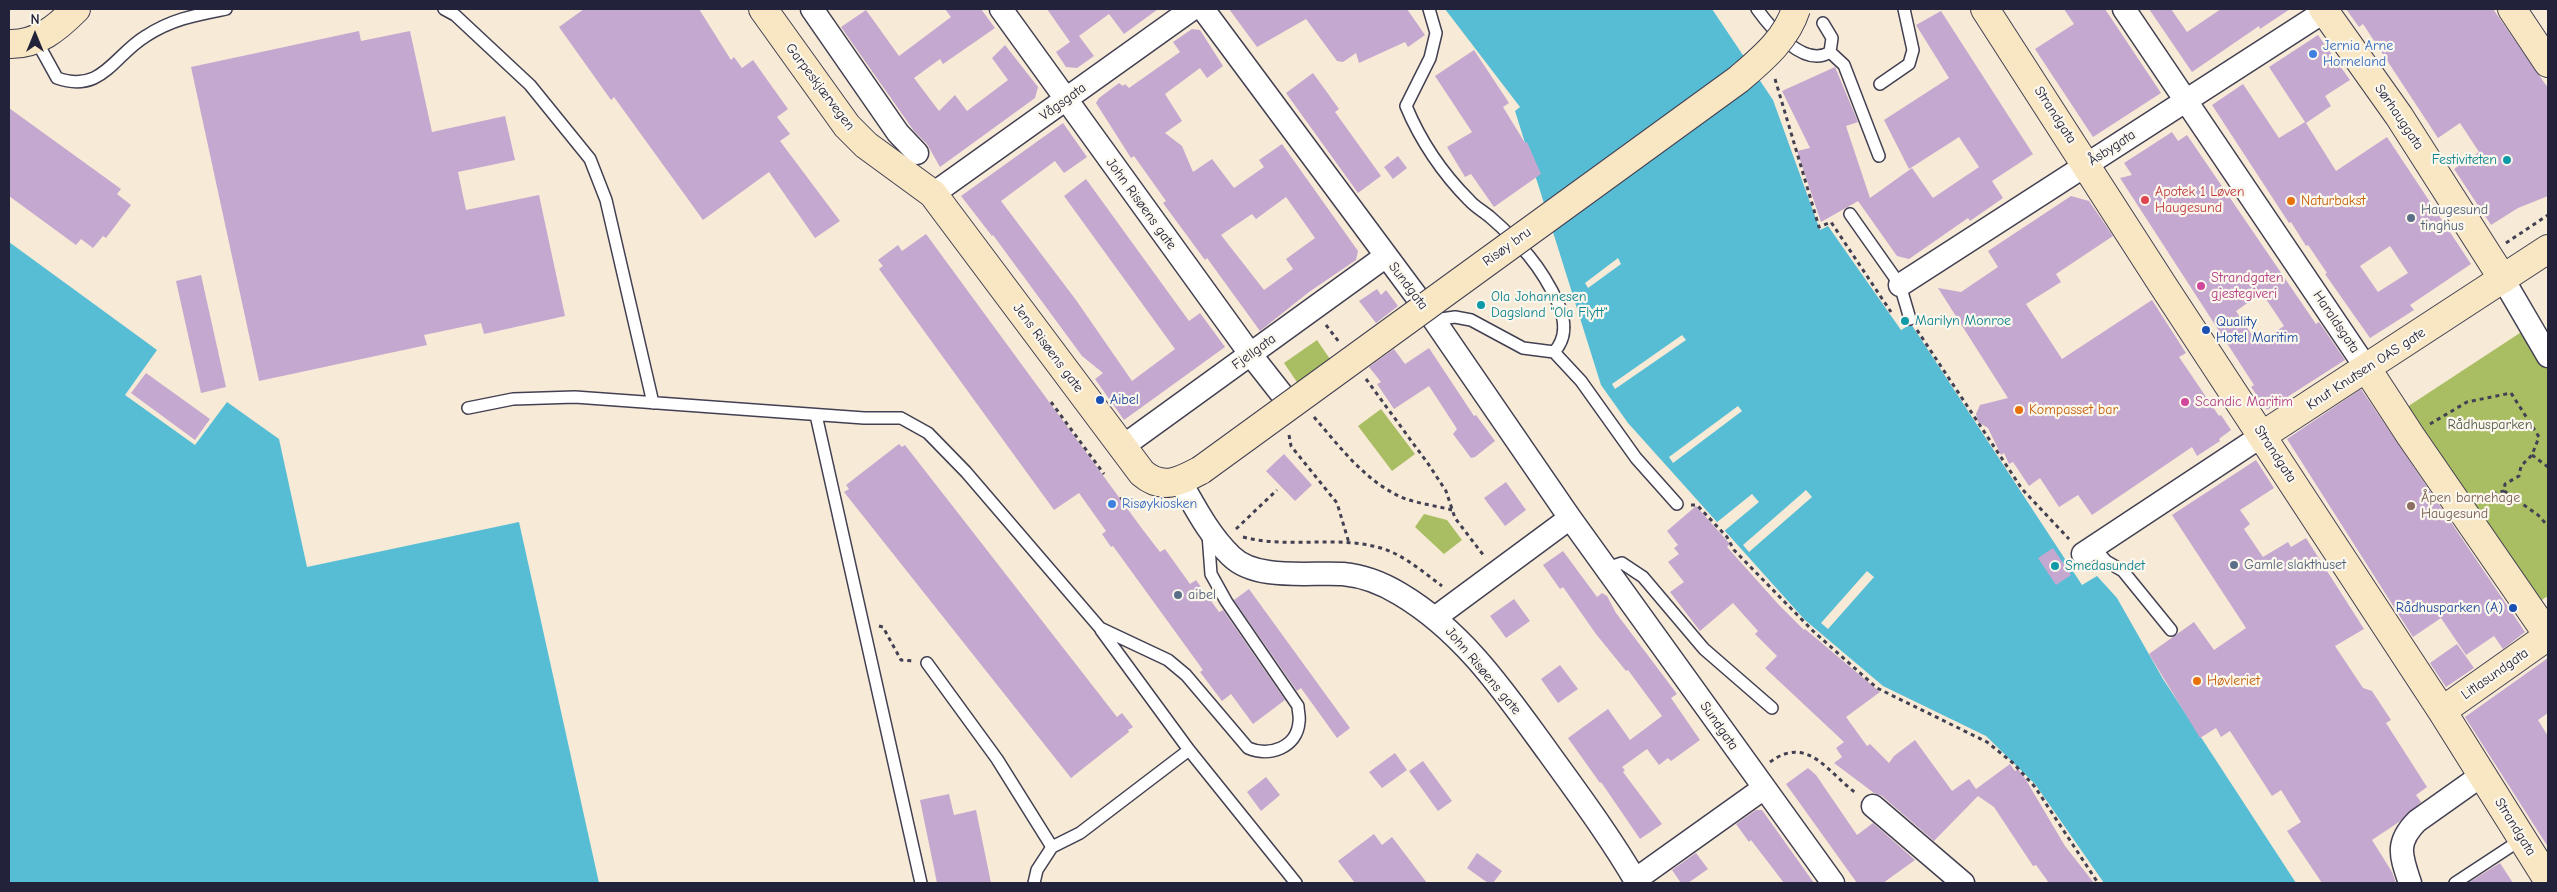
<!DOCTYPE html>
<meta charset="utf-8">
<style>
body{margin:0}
#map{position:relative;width:2557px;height:892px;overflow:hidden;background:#f7ead6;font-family:"Comic Neue",sans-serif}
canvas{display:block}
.frame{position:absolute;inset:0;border:10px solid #22223b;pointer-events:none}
.north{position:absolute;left:10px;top:10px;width:50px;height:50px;-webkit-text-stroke:4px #fbf7ec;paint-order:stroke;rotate:0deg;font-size:14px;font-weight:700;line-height:20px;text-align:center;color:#22223b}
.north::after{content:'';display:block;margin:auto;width:18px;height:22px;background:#22223b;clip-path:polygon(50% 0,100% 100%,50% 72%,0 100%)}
</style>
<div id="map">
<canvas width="2557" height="892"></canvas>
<div class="frame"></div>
<div class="north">N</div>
</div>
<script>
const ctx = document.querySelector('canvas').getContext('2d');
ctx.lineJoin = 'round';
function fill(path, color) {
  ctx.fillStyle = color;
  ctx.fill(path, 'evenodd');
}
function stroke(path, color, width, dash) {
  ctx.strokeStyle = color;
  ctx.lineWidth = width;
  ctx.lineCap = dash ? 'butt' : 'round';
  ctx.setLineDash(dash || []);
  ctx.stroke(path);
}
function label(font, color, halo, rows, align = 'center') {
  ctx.font = font + ' "Comic Neue",sans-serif';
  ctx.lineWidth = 4.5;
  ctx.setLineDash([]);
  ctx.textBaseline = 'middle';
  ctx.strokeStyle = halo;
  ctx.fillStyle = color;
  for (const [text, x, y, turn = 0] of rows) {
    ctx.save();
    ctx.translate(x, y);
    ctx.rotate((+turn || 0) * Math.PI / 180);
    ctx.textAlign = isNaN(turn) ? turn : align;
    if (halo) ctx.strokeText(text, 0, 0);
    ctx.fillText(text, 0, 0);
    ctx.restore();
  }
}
fill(new Path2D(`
 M2529 327 2548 356V596L2540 601 2407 407Z
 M1317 340 1336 368 1303 391 1284 363Z
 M1381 409 1415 454 1392 471 1358 426Z
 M1424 514 1447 520 1462 540 1444 554 1415 527Z`), '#a9be62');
fill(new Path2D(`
 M1445 9H1712L1773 100 1820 230 1828 226 1901 330 1911 324 2082 585 2097 576 2117 598 2163 679 2296 883H2104L2035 784 1986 736 1883 686 1805 620 1628 423 1601 385 1515 111 1520 107Z
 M9 242 157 350 125 395 195 445 227 402 279 439 307 567 519 522 599 883H9Z`), '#57bdd5');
fill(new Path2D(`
 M1618 258 1621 264 1588 288 1585 283Z
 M1682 335 1686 340 1615 389 1612 384Z
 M1738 406 1742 411 1673 463 1669 457Z
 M1806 490 1812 497 1749 552 1743 545Z
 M1752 494 1759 502 1723 532 1716 523Z
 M1867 571 1874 577 1828 629 1821 623Z`), '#f7ead6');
fill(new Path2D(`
 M584 9H699L731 60 734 57 742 68 753 60 788 109 777 117 790 134 780 141 840 221 815 238 769 172 703 220 614 97 611 100 559 27Z
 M945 9H981L995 28 943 64 940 59 914 78 939 111 955 95 967 111 1008 80 992 58 1005 45 1038 87 1035 98 940 167 927 144 914 131 841 27 866 10 899 56 951 17Z
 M1047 9H1158L1124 34 1109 14 1079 36 1094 56 1077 68 1066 67 1056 52 1070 42Z
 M1229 9H1407L1425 35 1408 47 1405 42 1359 63 1356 53 1343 62 1337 61 1306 19 1257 47Z
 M2064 9H2105L2161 93 2093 137 2035 49 2074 24Z
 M2149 9H2171L2187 32 2221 9H2290L2260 29 2259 26 2192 72Z
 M2346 9H2493L2548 88V196L2518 208 2491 225 2454 169 2479 152 2460 123 2438 138 2363 24 2359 27Z
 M1941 11 2033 154 1992 181 2003 198 1970 221 1968 218 1909 259 1897 256 1858 201 1821 222 1797 151 1810 148 1782 91 1835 67 1858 122 1846 126 1870 198 1912 168 1933 198 1979 167 1959 137 1909 169 1884 120 1949 78 1916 25Z
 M1192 29 1200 30 1223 66 1207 78 1200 68 1165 94 1182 121 1165 133 1182 146 1193 172 1212 159 1234 188 1264 167 1259 160 1282 144 1358 251 1356 260 1309 292 1260 331 1207 258 1205 260 1163 203 1166 201 1134 156 1131 158 1096 103 1099 98 1119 83 1123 86 1125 84 1129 88 1180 52 1173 42ZM1286 197 1315 238 1286 259 1293 269 1264 290 1221 235 1252 214 1256 219Z
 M359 31 361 41 410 31 432 132 505 116 515 160 458 172 466 210 539 195 565 316 484 334 481 323 424 335 427 345 259 381 191 67Z
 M2318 35 2350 80 2325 96 2331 106 2306 123 2336 171 2387 137 2471 264 2410 305 2414 310 2370 338 2325 274 2327 273 2308 245 2306 246 2291 222 2289 223 2212 105 2243 84 2279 138 2305 122 2269 67ZM2390 246 2408 273 2378 292 2360 266Z
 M1474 50 1509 103 1503 107 1525 143 1527 142 1541 174 1494 207 1471 174 1465 177 1447 147 1472 132 1435 76Z
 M1313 73 1339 109 1335 112 1381 176 1358 193 1286 93Z
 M9 108 121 189 117 194 131 205 106 238 103 236 93 248 81 239 76 245 9 196Z
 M1063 123 1087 157 1064 173 1055 161 1001 201 1076 300 1132 381 1175 349 1064 196 1086 179 1189 321 1200 313 1225 347 1124 420 1095 379 1103 373 1082 356 993 235 992 236 961 196Z
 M2172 132 2178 141 2187 135 2316 324 2319 322 2345 360 2267 410 2251 387 2254 385 2120 178 2132 175 2124 163ZM2262 293 2284 326 2258 344 2236 311Z
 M1398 156 1407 168 1393 179 1384 167Z
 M2071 196 2089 201 2113 236 2056 274 2061 282 2026 304 2062 359 2152 300 2186 353 2179 357 2219 416 2221 415 2231 430 2219 439 2220 441 2197 456 2192 447 2092 515 2078 495 2059 507 2040 478 2029 486 2013 462 2009 464 2004 453 2001 455 1988 428 1978 422 1976 414 1980 405 2008 398 1938 288 1961 292 1998 267 1988 251Z
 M926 234 1143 530 1160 552 1165 549 1190 584 1196 580 1219 612 1223 610 1285 700 1253 724 1231 694 1222 701 1200 672 1203 670 1113 546 1111 547 1102 534 1106 531 1079 493 1054 510 879 269 883 266 878 260 898 245 902 251Z
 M201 275 226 387 201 393 176 281Z
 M1377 289 1381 295 1386 290 1398 306 1376 323 1359 301Z
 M1429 348 1474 416 1476 415 1495 441 1475 457 1471 458 1453 434 1457 429 1429 386 1394 409 1377 384 1381 382 1369 367 1394 349 1405 364Z
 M146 373 210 419 195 440 131 393Z
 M2361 389 2525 632 2503 649 2494 636 2466 655 2441 618 2413 637 2287 439Z
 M899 444 902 447 905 445 1117 717 1122 713 1133 727 1128 730 1129 732 1071 778 844 492 849 489 846 485Z
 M1284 454 1312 485 1295 501 1266 471Z
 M2256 460 2274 488 2240 510 2250 524 2244 529 2263 557 2288 542 2291 547 2306 538 2364 629 2335 646 2363 688 2372 691 2391 720 2386 723 2427 787 2416 795 2421 802 2399 822 2372 840 2392 872 2396 883H2322L2287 831 2301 822 2281 790 2272 796 2230 731 2221 737 2216 728 2200 738 2149 654 2194 622 2214 650 2246 628 2172 515Z
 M1506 482 1526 510 1505 526 1484 498Z
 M1696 506 1730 544 1727 547 1779 605 1804 630 1805 629 1880 692 1846 717 1867 746 1870 744 1889 763 1894 756 1915 740 1952 791 1969 779 1976 789 2010 764 2015 771 2018 769 2026 780 2065 846 2094 883H2049L2036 865 2033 866 1994 807 1978 796 1934 841 1882 796 1874 793 1834 763 1842 757 1836 748 1844 742 1765 668 1777 656 1755 634 1758 631 1733 603 1700 631 1670 592 1684 582 1668 562 1679 554 1674 548 1678 545 1667 531Z
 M2053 548 2071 575 2056 585 2038 558Z
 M1563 551 1597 597 1602 593 1607 596 1616 613 1677 694 1671 698 1700 740 1671 761 1668 758 1659 765 1647 749 1622 767 1625 770 1623 772 1662 824 1640 839 1601 782 1600 783 1568 738 1608 709 1630 740 1662 716 1628 670 1626 671 1596 634 1563 587 1560 589 1543 565Z
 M1249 589 1350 728 1337 738 1301 688 1297 691 1234 600Z
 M1514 599 1530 621 1506 638 1490 616Z
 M2457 644 2474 668 2446 687 2430 663Z
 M2548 658V713L2538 720 2548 736V847L2465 717Z
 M1560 665 1578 689 1558 703 1541 679Z
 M1395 753 1407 770 1382 788 1369 772Z
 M1423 761 1452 801 1438 811 1409 771Z
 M1808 768 1816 775 1857 835 1873 823 1915 860 1883 883H1857L1786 784Z
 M1266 777 1280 795 1261 811 1247 792Z
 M949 794 954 815 976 810 991 883H937L920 800Z
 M1756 810H1762L1814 883H1784L1751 840 1749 842 1736 824Z
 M1374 834 1382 845 1392 837 1427 883H1355L1338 861Z
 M1477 853 1502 871 1493 883H1488L1467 868Z
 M1696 853 1708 869 1688 883H1681L1672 870Z
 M2500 863 2513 883H2468Z`), '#c5a8d0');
const lane = new Path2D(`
 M444 9 455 15 530 85 590 159 606 200 653 403
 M1429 9 1436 33 1430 58 1406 106C1420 140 1443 174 1469 200 1475 207 1483 211 1490 217 1520 243 1541 266 1558 303 1565 319 1568 337 1554 352
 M1757 9C1770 27 1804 69 1830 52L1832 38 1823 23
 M36 40 57 78C102 94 114 55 146 36 172 19 196 15 226 9
 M1830 52 1844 65 1879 156
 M1880 84 1909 64 1913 50 1904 9
 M1850 214 1900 285 1910 319
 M1434 320 1455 317 1471 320 1523 348 1554 352 1581 381 1636 458 1677 504
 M468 408 513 399 575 397 864 418H901L928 433 966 472 1100 628 1168 660 1186 675 1248 748C1269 757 1297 748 1299 722 1300 717 1298 711 1298 706L1226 601 1211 574 1208 534
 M816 415 921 883
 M2094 547 2106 561 2123 571 2171 630
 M1607 568 1622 563 1643 577 1704 649 1772 708
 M1101 630 1189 750 1296 883
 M927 663 997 759 1052 847 1080 833 1189 750
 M1034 883 1037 870 1052 847
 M2455 883 2522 839`);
const street = new Path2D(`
 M812 9 898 133 917 153
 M1001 9 1251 355 1284 397
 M1203 9 1434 320 1570 518 1833 883
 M2124 9 2367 369
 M933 194 1192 9
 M2503 279 2548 356
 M1900 285 2325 11
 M1122 447 1386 256
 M1180 481C1195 507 1209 535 1231 556 1256 581 1310 572 1343 574 1364 576 1382 583 1400 594 1464 632 1505 693 1548 752 1579 795 1611 838 1637 883
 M2083 554 2263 435
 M1436 617 1570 518
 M1873 806 1963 883
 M1635 880 1764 788
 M2410 883C2401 856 2395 843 2417 821L2482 775`);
const secondary = new Path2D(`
 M763 9 847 126 866 145 933 194 1142 473C1163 491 1180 481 1201 470
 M1985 9 2164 287 2442 711 2548 880
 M2323 9 2399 116 2503 279
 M2512 9 2548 63
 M9 44C37 45 57 28 76 9
 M2367 369 2410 435 2548 635
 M2263 435 2548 249
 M2442 711 2548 636`);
stroke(lane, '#424052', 14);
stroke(street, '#424052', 25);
stroke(secondary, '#424052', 30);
stroke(new Path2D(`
 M1775 79 1819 227 1831 222 1891 312
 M2506 243 2548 215
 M1326 325 1339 342
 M1917 330 2022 489 2069 539
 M1366 379 1429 465 1446 491 1455 518 1484 556
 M1051 402 1104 474
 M1314 417C1340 447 1367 484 1406 499 1421 504 1437 506 1452 510
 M2430 424 2467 402 2511 393 2539 437 2532 455 2521 466 2519 476 2505 484 2504 491 2481 497
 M1289 435 1291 446 1337 503 1349 543
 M2532 455 2548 467
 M2504 491 2538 515 2548 526
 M1120 499 1122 498
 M1691 505H1697L1727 537 1734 550 1813 631 1877 688 1987 742 2013 763 2035 787 2098 883
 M1236 529 1277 490
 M1243 537C1288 549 1336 535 1381 548 1404 555 1423 572 1442 586
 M879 626 883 627 901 660 914 661
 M1770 762C1808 734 1828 773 1856 793`), '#424052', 3, [4, 4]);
stroke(lane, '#fff', 11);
stroke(street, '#fff', 22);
stroke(secondary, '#f9e7c3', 28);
const secondaryBridge = new Path2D(`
 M1201 470 1739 79C1762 59 1786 40 1796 9`);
stroke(secondaryBridge, '#424052', 30, []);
stroke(secondaryBridge, '#f9e7c3', 28);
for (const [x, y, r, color] of [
 [2313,54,5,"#3f7fe0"],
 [2507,160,5,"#0f9aa8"],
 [2145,200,5,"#e0444e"],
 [2291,201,5,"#e8710a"],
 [2411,218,5,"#5c6f8a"],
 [2201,286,5,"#d1479c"],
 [1481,305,5,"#0f9aa8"],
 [1905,321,5,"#0f9aa8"],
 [2206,330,5,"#1a4fb4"],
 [1100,400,5,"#1a4fb4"],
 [2185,402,5,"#d1479c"],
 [2019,410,5,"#e8710a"],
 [1112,504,5,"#3f7fe0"],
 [2411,506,5,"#8d6e63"],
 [2234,565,5,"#5c6f8a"],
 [2055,566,5,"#0f9aa8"],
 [1178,595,5,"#5c6f8a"],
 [2513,608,5,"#1a4fb4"],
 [2197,681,5,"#e8710a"]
]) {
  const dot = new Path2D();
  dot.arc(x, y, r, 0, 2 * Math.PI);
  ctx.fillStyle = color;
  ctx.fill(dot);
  stroke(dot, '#fbf7ec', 2);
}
label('14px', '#366cbe', '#fbf7ec', [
 ["Jernia Arne",2323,46],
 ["Horneland",2323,62],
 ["Risøykiosken",1122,504]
], 'left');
label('14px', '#22223b', '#fbf7ec', [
 ["Garpeskjærvegen",820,87,53],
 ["Vågsgata",1063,102,-36],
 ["Strandgata",2055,115,57],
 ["Sørhauggata",2399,117,56],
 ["Åsbygata",2112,148,-33],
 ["John Risøens gate",1141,204,54],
 ["Risøy bru",1507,247,-36],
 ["Sundgata",1408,286,53],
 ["Haraldsgata",2336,322,56],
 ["Jens Risøens gate",1048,348,53],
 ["Fjellgata",1254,352,-36],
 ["Knut Knutsen OAS gate",2366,369,-33],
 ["Strandgata",2275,454,57],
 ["John Risøens gate",1483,671,50],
 ["Litlasundgata",2495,674,-35],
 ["Sundgata",1719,726,55],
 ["Strandgata",2515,827,58]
]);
label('14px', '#0d838f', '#fbf7ec', [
 ["Festiviteten",2497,160,"right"],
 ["Ola Johannesen",1491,297],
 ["Dagsland \"Ola Flytt\"",1491,313],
 ["Marilyn Monroe",1915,321],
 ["Smedasundet",2065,566]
], 'left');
label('14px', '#be3a42', '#fbf7ec', [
 ["Apotek 1 Løven",2155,192],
 ["Haugesund",2155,208]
], 'left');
label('14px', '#c56008', '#fbf7ec', [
 ["Naturbakst",2301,201],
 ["Kompasset bar",2029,410],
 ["Høvleriet",2207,681]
], 'left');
label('14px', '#4e5e75', '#fbf7ec', [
 ["Haugesund",2421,210],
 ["tinghus",2421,226],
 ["Gamle slakthuset",2244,565],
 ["aibel",1188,595]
], 'left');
label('14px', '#b23c85', '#fbf7ec', [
 ["Strandgaten",2211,278],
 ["gjestegiveri",2211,294],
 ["Scandic Maritim",2195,402]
], 'left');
label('14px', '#164399', '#fbf7ec', [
 ["Quality",2216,322],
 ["Hotel Maritim",2216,338],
 ["Aibel",1110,400],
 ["Rådhusparken (A)",2503,608,"right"]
], 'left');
label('14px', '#515949', '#fbf7ec', [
 ["Rådhusparken",2490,425]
]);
label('14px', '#785e54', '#fbf7ec', [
 ["Åpen barnehage",2421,498],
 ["Haugesund",2421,514]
], 'left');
</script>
